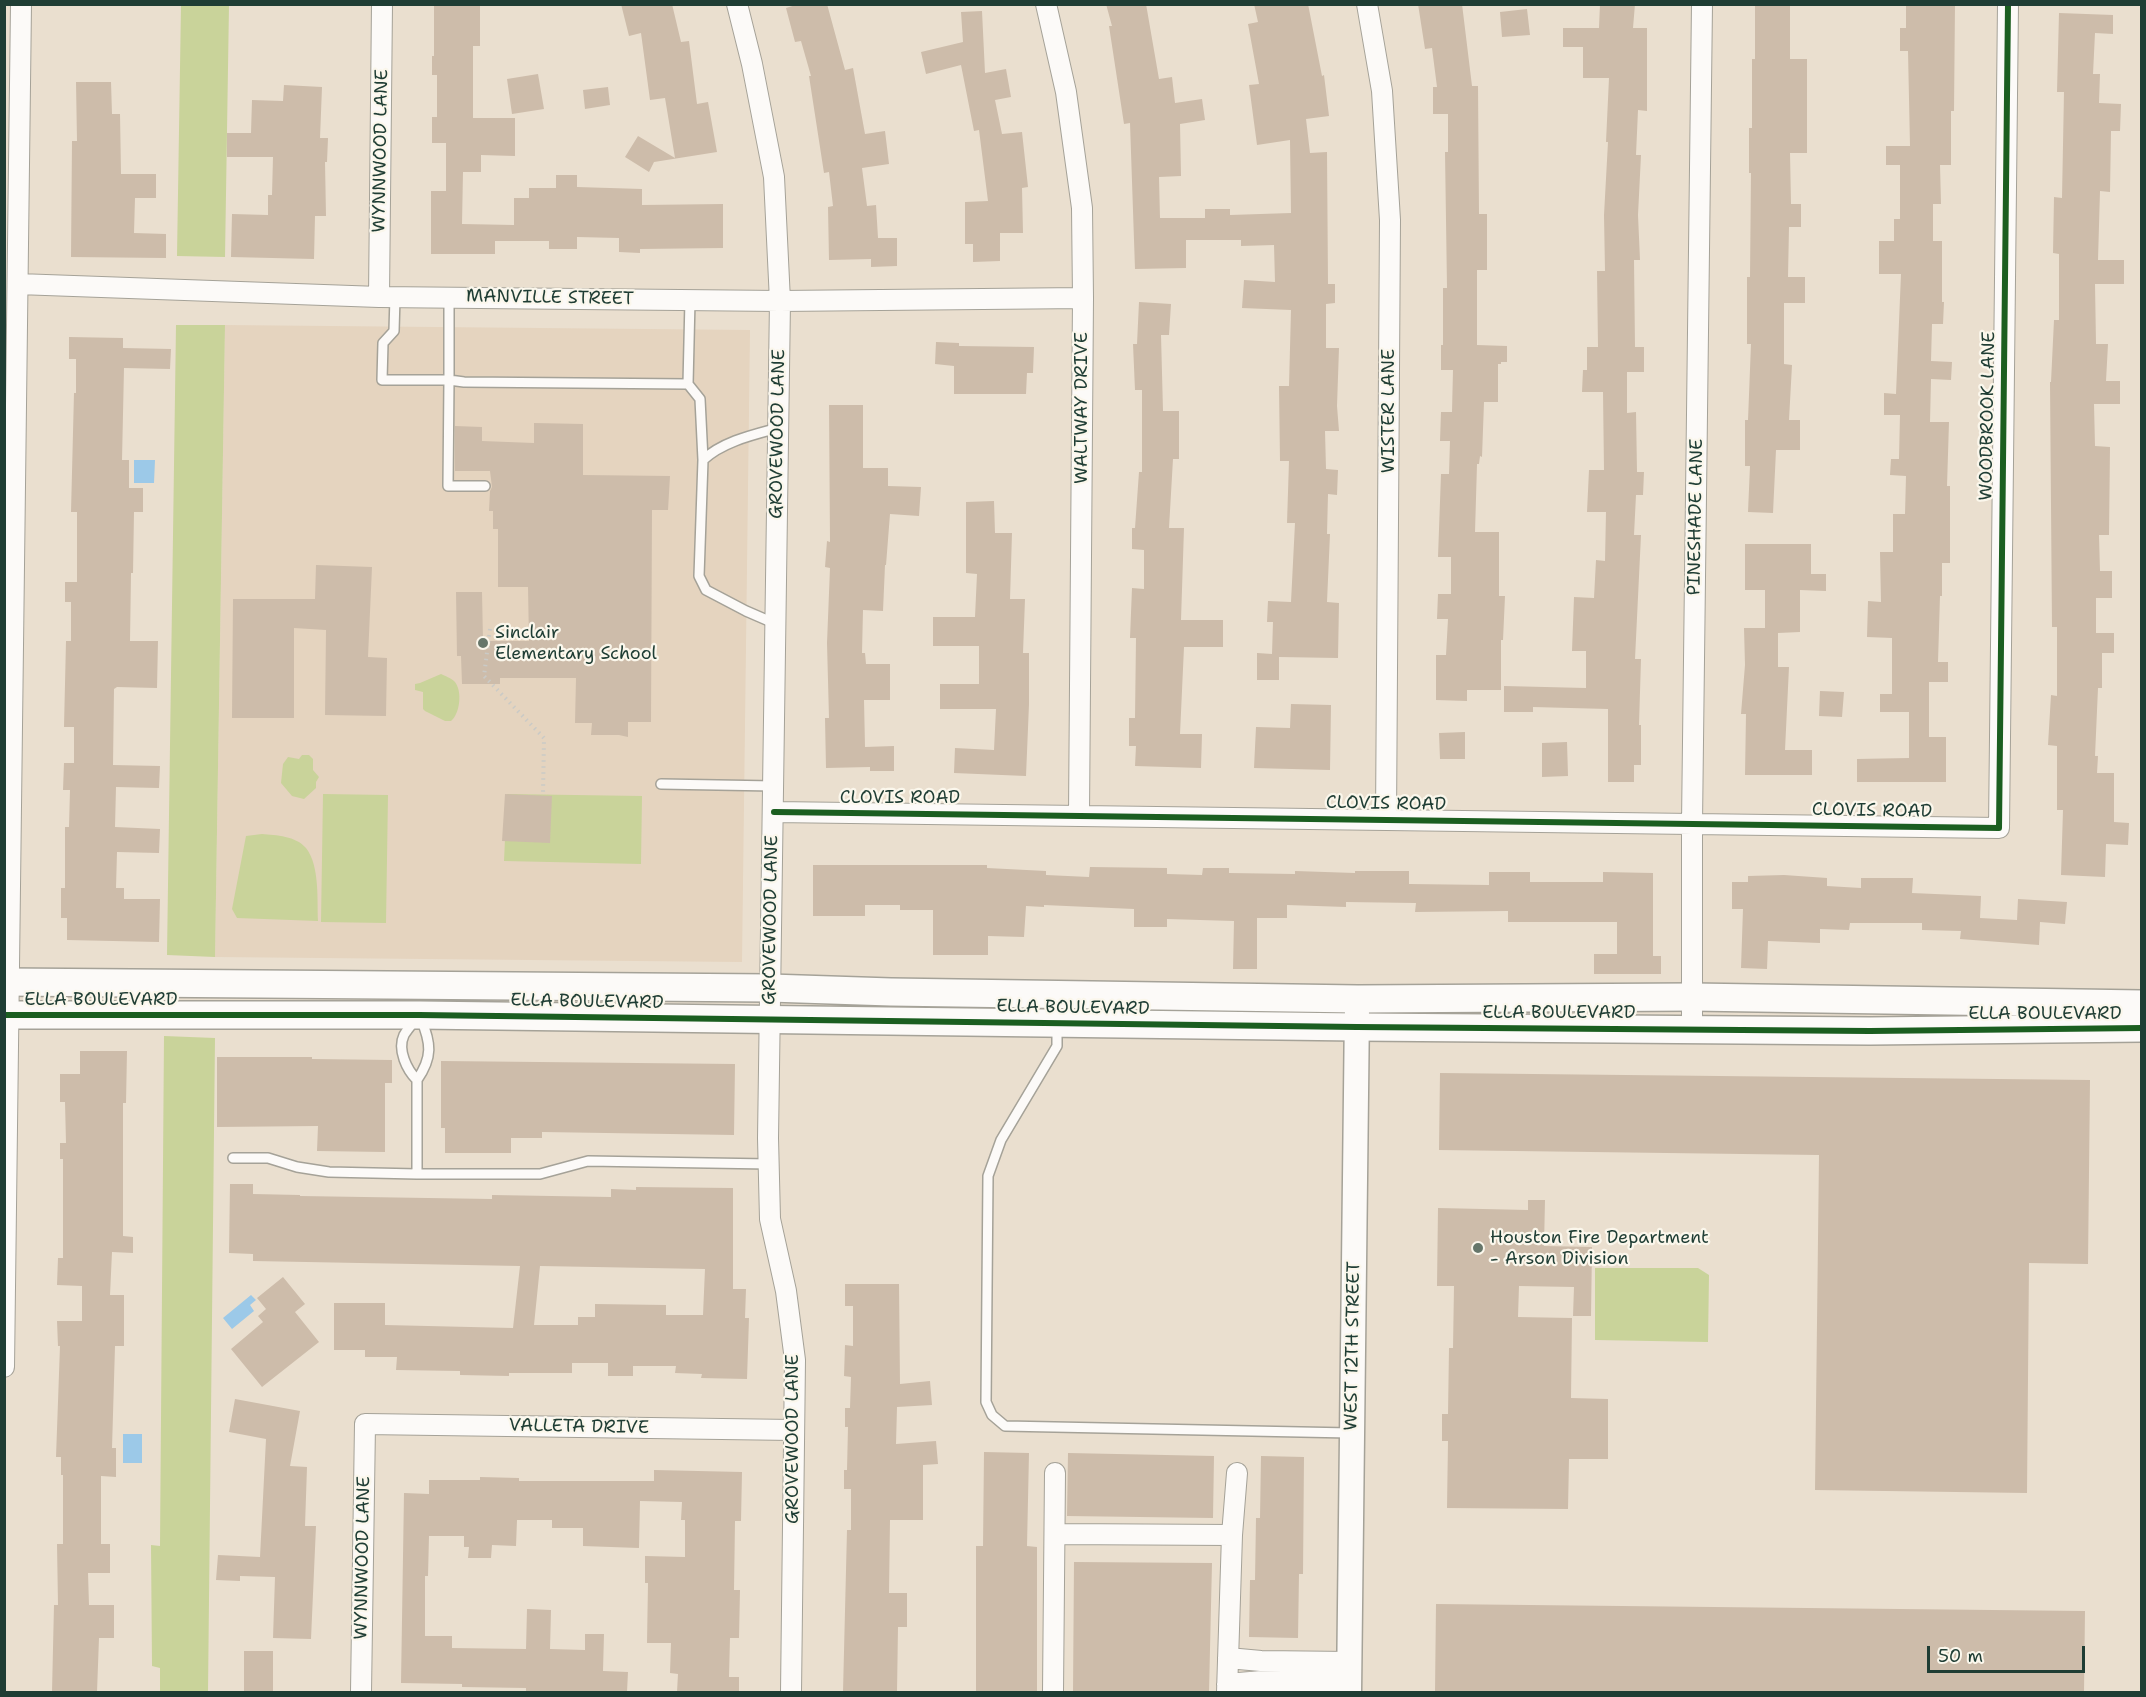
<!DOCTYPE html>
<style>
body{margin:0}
#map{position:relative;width:2146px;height:1697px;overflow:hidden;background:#eadfcf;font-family:"Shantell Sans",sans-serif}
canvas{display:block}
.frame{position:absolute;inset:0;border:6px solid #1f3d34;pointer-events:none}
.scale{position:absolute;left:1927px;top:1646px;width:158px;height:27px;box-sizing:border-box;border:3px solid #1f3d34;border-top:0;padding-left:8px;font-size:18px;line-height:21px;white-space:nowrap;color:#1f3d34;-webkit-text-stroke:4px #fbf7ec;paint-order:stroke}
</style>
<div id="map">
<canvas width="2146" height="1697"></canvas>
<div class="frame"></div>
<div class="scale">50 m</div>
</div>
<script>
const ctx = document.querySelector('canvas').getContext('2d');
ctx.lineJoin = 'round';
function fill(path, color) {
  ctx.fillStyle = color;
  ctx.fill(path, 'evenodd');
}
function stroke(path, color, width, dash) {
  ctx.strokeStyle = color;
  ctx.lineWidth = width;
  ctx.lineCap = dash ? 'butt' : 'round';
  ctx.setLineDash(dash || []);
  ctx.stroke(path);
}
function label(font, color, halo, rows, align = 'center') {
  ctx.font = font + ' "Shantell Sans",sans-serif';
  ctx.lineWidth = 4.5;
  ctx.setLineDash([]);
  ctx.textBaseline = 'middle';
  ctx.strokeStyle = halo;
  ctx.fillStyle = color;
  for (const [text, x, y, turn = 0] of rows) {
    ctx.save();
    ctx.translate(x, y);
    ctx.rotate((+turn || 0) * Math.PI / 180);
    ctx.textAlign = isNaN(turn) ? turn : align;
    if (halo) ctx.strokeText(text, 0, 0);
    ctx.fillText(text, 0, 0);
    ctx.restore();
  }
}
fill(new Path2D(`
 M225 325 750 330 742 962 215 957Z`), '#e5d4bf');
fill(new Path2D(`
 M181 5H229L225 257 177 256Z
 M176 325H225L215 957 167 955Z
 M441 674C445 676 451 678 454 681 463 690 460 714 451 721H445L425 711 423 709V692L415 690V684L420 683Z
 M302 755H309L313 759V770L319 777 316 782V788L304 799 292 796 281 783 283 764 288 757 299 759Z
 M323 794 388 795 386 923 321 922Z
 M507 794 642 796 641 864 504 861Z
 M262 834C276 835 296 836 306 848 320 866 317 900 318 921L237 918 232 909 246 836Z
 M164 1036 215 1038 208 1692H160V1668L152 1666 151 1545 160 1546Z
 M1595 1268H1698L1709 1275 1708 1342 1595 1340Z`), '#c9d39a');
fill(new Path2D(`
 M134 460H155L154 483H134Z
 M251 1295 256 1300 250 1305 254 1311 232 1329 223 1318Z
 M123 1434H142V1463H123Z`), '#9cc9e8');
fill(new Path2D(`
 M434 4H480V46H473V118H515V156L481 155V172H463L462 224 514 225V198H529V188H556V175H577V187L642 189V205L723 204V248L640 249V253L619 252V238L577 237V249H549V241H495V254H431V191H446V143H432V117H437V75H432V56H434Z
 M621 4H672L681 42 689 41 697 104 708 102 717 152 654 162 649 172 625 157 638 136 675 158 665 98 650 100 641 33 629 36Z
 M799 4H827L845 70 853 68 865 134 885 131 889 164 862 168 867 206 876 205 878 238H897V266L871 267V259L829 260 828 207 833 206 829 172 824 173 809 76H811L801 41 795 42 786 8Z
 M1106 4H1146L1159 79 1172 77 1175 103 1202 99 1205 120 1180 124 1181 176 1159 177 1160 218H1205V209H1230V215L1291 213 1290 140 1257 145 1249 85 1259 84 1248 24 1258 22 1254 4H1308L1322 76 1324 75 1329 116 1306 119 1310 153 1327 152 1328 284H1335V303L1326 304V348H1339L1337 406 1339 431H1325L1326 469 1338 470 1337 495 1328 494 1327 534H1330L1327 602 1339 603 1338 658 1279 657V680H1257V653L1272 654 1273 622H1267L1268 601 1291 602 1295 523H1287L1289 461H1280L1279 386H1289L1291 310 1242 308 1244 280 1275 282 1274 245 1241 246V240H1186V268L1135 269 1130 123 1124 124 1109 26H1112Z
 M1418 4H1462L1472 86H1478L1479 214H1487V270H1477V345L1507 346V362H1501V364H1498V402H1484L1482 457 1480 456 1479 464H1477L1475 532H1499V596H1505L1503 640H1501V690H1467V701L1436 700V655H1446L1448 619H1437L1438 594H1451V557H1438L1441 474H1449L1450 441H1440L1441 412H1452L1453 370H1441V345H1443V288H1447L1445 152H1448V114H1433V87H1437L1432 48 1425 49Z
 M1600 4H1635L1633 28H1647V111L1638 110 1636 155H1641L1638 215 1640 260H1634L1635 347H1644V372H1627V413L1636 412 1637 472H1644L1643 495H1636L1634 535H1641L1635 659H1641L1639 725H1641V765H1634V782H1608V709L1533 707V712H1504V686L1586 688V651H1572L1574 597 1594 598 1596 560 1605 561 1606 512H1587L1589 470H1604L1603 392H1582L1583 370H1587V347H1598L1597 271H1605L1604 215 1608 142H1606L1609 78H1583V47H1563V28H1599Z
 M1755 4H1790V59H1807V153H1790L1791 204H1801V227H1789L1788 277H1805V303H1784V364L1792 365 1789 420H1800V450H1776L1773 513 1748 512 1750 466H1745V420H1748L1751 344H1747V277H1750L1751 173H1749V128H1752V59H1755Z
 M1906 4H1955L1954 111H1951V165H1940L1941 204H1933V241H1942V302H1944L1943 324H1932L1931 361 1952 362 1951 380 1931 379 1930 422H1949L1947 486H1950V563H1942V596H1940L1938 662H1948V682H1929V737H1946V782H1857V759L1909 758V712H1880V694H1892V638L1867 637 1868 601 1881 602 1880 552H1893V514H1905L1906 476 1890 475 1891 459H1899L1900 415H1884V393L1896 394 1901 274H1879V241H1894V219H1900V165H1886V146H1910L1908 51H1900V28H1906Z
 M1527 9 1530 35 1502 37 1500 12Z
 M982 11 985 73 1006 69 1011 97 995 100 1002 134 1022 132 1028 187 1022 188 1023 233H1000V261L973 262V244H965V202L988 201 979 130 974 131 961 65 926 74 921 52 963 42 961 12Z
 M2059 13 2113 15V34L2095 33 2093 74H2100L2099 103 2121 104 2120 131H2111L2110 192 2100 191 2098 260H2124V284H2095L2096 344H2108L2106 381H2120V404H2094L2095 446 2110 447 2109 535H2099L2100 571H2112V598H2096V633H2114V653H2102V688H2098L2095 756H2098L2097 773H2114V822L2129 823 2128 845 2106 844 2105 877 2061 875 2063 810H2057V746L2048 745 2051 695 2057 696V627H2052L2050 382H2051L2054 320H2059V254L2053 253 2054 197 2062 198 2064 92H2057Z
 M538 74 544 109 512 114 507 79Z
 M76 82H111L112 114H120L121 174H156V198H135L134 233 166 234V258L71 257 72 141H77Z
 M284 85 322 87 320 138H328L327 162H325L326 216H315L314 259 231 257 232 214 268 215V195H272L273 157H227V133H251L252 100 283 101Z
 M608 87 610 105 585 109 583 90Z
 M1139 302 1171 304 1169 335H1161L1163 411H1179V459H1173L1169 528H1184L1181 620H1223V647H1184L1180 734H1202L1201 768 1135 766 1136 746H1129V718H1135L1136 638H1130L1132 588 1144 589V550L1132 549V528H1135L1139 472H1142V390H1135L1133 344H1137Z
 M69 337 123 338V348L171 349 170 369 124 368 122 460H129V488H143V512H134L133 573H131L130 641H158L157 688 117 687 114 689 113 765 160 766 159 788 116 787 115 827 160 829 159 853 117 852 116 888H124V899H160L159 942 67 940V918H61V888H65V827H69L70 790H63L64 763H74V727H64L66 641H71V602H65V582H77V512H71L74 393H76V359H69Z
 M936 342 959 343V346L1034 347 1033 373H1027L1026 394H954V366L935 364Z
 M829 405H863V468H888V486L921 487 919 516 890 514 886 565H885L883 611 863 610 862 653H865L866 664H890V700H864L865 747 894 746V771H870V767L826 768 825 718H829L827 643 830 568 825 567 827 541 830 542Z
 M534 423 583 424V475L670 476 668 510H652L651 722H628V737L619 735H591L592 723H575L576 678H500V684H462L461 656H457L456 592H482L483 641H529L528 587H498V529H493V511H489L490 491 492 487 490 471H455V426L482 427V441L534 443Z
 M994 501 995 533H1012L1010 599H1025L1023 653H1029V704L1026 776 954 773 955 748 994 750 996 709H940V684H979V646H933V617H975L977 574 966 573V502Z
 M1745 544H1811V574H1826V591L1800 590V632L1778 633V667H1789L1785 750H1812V775H1745L1746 714H1741L1745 665 1744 628H1765V590H1745Z
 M316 565 372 567 368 657 387 658 386 716 325 715 326 630 294 628V718H232L233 599H315Z
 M1820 691 1844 692 1842 717 1819 716Z
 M1291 704 1331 705 1330 770 1254 768 1256 727 1290 728Z
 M1465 732V759H1440L1439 733Z
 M1567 742 1568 776 1542 777V743Z
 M505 794 552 796 550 843 502 841Z
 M813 865H987V868L1046 871V875L1089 877 1090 867 1167 868V874L1202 875 1203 868H1229V873L1295 874V871L1355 873V871H1409V884L1489 885V872H1530V882H1603V872L1653 873V956H1661V974H1594V954H1617V922H1508V911L1415 912 1416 903 1346 902V907L1287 905V918H1257V969H1233L1234 921 1167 919V927H1134V909L1044 905V907L1026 906 1024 937 988 936V955H933V910H900V905H865V916H813Z
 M1784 875 1827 878V886L1861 888V878H1913L1912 893 1981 896 1980 918 2017 920 2018 899 2067 902 2065 924 2040 922 2039 945 1960 939 1961 931 1922 930V923H1850L1849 930 1820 929V943L1768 941 1767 969 1741 968 1743 909H1732V882H1748V876Z
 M80 1051H127L126 1103H123V1236L133 1237V1253L112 1252 110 1295H124V1346H115L112 1448H116V1477L101 1476V1544H110V1573H88L89 1605H114V1638H99L97 1692H52L54 1605H58L57 1544H63V1475H61V1457H56L60 1346H58L57 1321H82V1286L57 1285 58 1258H63V1159H60V1143H66L65 1102H60V1074H80Z
 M217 1057H312V1059L392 1060V1083H385V1152L317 1151 318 1126 217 1127Z
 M441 1061 735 1064 734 1135 542 1132V1138H511V1153H445V1128H441Z
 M1440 1073 2090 1080 2088 1264 2029 1263 2027 1493 1815 1490 1819 1155 1439 1150Z
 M230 1184H253V1194L300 1195V1196L492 1199V1195L611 1197V1189L636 1190V1187L733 1188V1289H746L745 1318H749L747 1379 701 1378 702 1374 675 1373 676 1366H633V1376H608V1363H572V1373H509V1376L460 1375V1371L396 1370 397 1357H365V1350H334V1303H385V1325L513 1328 520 1266 253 1261V1254L229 1253ZM540 1266 705 1269 703 1315H666V1305L595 1304V1317H578V1325H534Z
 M1528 1200H1545L1544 1246 1592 1247 1591 1316H1573L1574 1287 1519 1286 1518 1317 1572 1318 1571 1398 1608 1399V1459H1569L1568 1509 1447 1508 1448 1441H1442V1414H1448L1449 1348H1453L1454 1286H1437L1438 1208 1528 1210Z
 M283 1277 305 1304 295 1312 319 1342 262 1387 231 1349 263 1322 258 1316 266 1309 257 1298Z
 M845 1284H899L900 1384 930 1381 932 1405 897 1407 896 1444 936 1441 938 1464 923 1465V1520H890L889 1593H907V1627H898L897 1692H843L847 1530H851V1489H844V1470H847L848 1427H845V1408H850L851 1377 844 1376 845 1345 853 1346V1306H845Z
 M235 1399 300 1411 290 1466 307 1467 305 1526H316L311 1639 273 1638 275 1577 240 1576V1581L216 1580 218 1555 260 1557 266 1439 229 1432Z
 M984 1452 1029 1453 1027 1546 1037 1547V1692H976V1546H983Z
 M1068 1453 1214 1456 1213 1518 1067 1516Z
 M1261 1456 1304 1457 1303 1574H1299L1298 1638 1249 1637 1250 1580H1255L1256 1518H1260Z
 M654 1470 742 1472 741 1521H735L734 1590H740L739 1638H730L729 1677H739V1692H677L678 1674 670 1673 671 1643H647L648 1583H645V1556L685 1557V1520H681L682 1502 640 1501 639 1548 583 1546V1528H552V1520H517L516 1546 492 1545 491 1558H468L469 1547H464V1536H429L428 1576H425V1636H452V1648L526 1649 527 1609 551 1610 550 1649 585 1650V1634H604L603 1671 628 1672 627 1692H547L526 1691V1688L462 1687V1684L401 1683 404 1493 429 1494V1480H480V1477L519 1478V1481H654Z
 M1074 1562 1212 1563 1209 1692H1073Z
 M1436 1604 2085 1611 2084 1692H1435Z
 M244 1651H273V1692H244Z`), '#cdbcaa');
const service = new Path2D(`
 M395 297 394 331 383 343 382 380H449L448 486H485
 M449 297V380L464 382 688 384 700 399 703 460
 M688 384 690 300
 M776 624 746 611 706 590 699 576 703 460C722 442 752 435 778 428
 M661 784 774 786
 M416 1019C412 1024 407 1030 404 1035 397 1050 407 1070 417 1080
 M1057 1026V1046L1001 1140 988 1176 986 1402 992 1415 1005 1426 1350 1433
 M233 1158H268L297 1167 329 1172 417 1174H540L588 1161 769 1164
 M417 1174V1080C433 1057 431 1043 421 1019`);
const minor = new Path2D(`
 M737 4 752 64 774 177 780 301 768 1138 770 1219 786 1291 795 1360 791 1692
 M1046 4 1066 92 1082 208 1083 298 1079 815
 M1367 4 1382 91 1390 220 1386 819
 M18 284 379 297 780 301 1083 298
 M379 297 382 4
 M774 812 1999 828 2008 4
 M1692 1029V823L1702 4
 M4 1367 21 4
 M1055 1534 1232 1535
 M1228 1658 1261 1661 1349 1662
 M1227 1684 1262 1681H1349
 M361 1692 365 1424 793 1430
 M1053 1692 1055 1473
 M1227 1692 1232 1535 1237 1473`);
const tertiary = new Path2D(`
 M1349 1692 1357 1008`);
const secondary = new Path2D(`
 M4 982 770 988 891 992 1358 999 1693 997 2142 1004
 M4 1015H419L1357 1027 1870 1031 2142 1028`);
stroke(service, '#a5a298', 12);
stroke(minor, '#a5a298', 22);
stroke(tertiary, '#a5a298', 27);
stroke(secondary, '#a5a298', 30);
stroke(new Path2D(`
 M490 629 484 676 544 738 543 795`), '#cacac6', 4, [1.5, 4.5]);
stroke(service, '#fcfaf8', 9);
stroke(minor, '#fcfaf8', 20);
stroke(tertiary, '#fcfaf8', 24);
stroke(secondary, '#fcfaf8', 27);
stroke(new Path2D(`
 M774 812 1999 828 2008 4
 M4 1015H419L1357 1027 1870 1031 2142 1028`), '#1b5e20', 6);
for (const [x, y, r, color] of [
 [483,643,6,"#66766a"],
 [1478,1248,6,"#66766a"]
]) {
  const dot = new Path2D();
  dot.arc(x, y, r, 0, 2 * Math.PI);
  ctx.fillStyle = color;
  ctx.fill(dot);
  stroke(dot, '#fbf7ec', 2);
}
label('18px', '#1f3d34', '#fbf7ec', [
 ["WYNNWOOD LANE",381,151,-89],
 ["MANVILLE STREET",550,298,1],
 ["WALTWAY DRIVE",1082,408,-90],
 ["WISTER LANE",1389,411,-90],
 ["WOODBROOK LANE",1988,416,-89],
 ["GROVEWOOD LANE",778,434,-89],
 ["PINESHADE LANE",1696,517,-89],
 ["CLOVIS ROAD",900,798],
 ["CLOVIS ROAD",1386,804,1],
 ["CLOVIS ROAD",1872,811,1],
 ["GROVEWOOD LANE",771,920,-89],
 ["ELLA BOULEVARD",101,1000],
 ["ELLA BOULEVARD",587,1002,1],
 ["ELLA BOULEVARD",1073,1008,1],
 ["ELLA BOULEVARD",1559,1013],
 ["ELLA BOULEVARD",2045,1014],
 ["WEST 12TH STREET",1353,1346,-89],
 ["VALLETA DRIVE",579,1427,1],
 ["GROVEWOOD LANE",793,1439,-90],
 ["WYNNWOOD LANE",363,1558,-89]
]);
label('18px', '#1f3d34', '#fbf7ec', [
 ["Sinclair",495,633],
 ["Elementary School",495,654],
 ["Houston Fire Department",1490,1238],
 ["- Arson Division",1490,1259]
], 'left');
</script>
